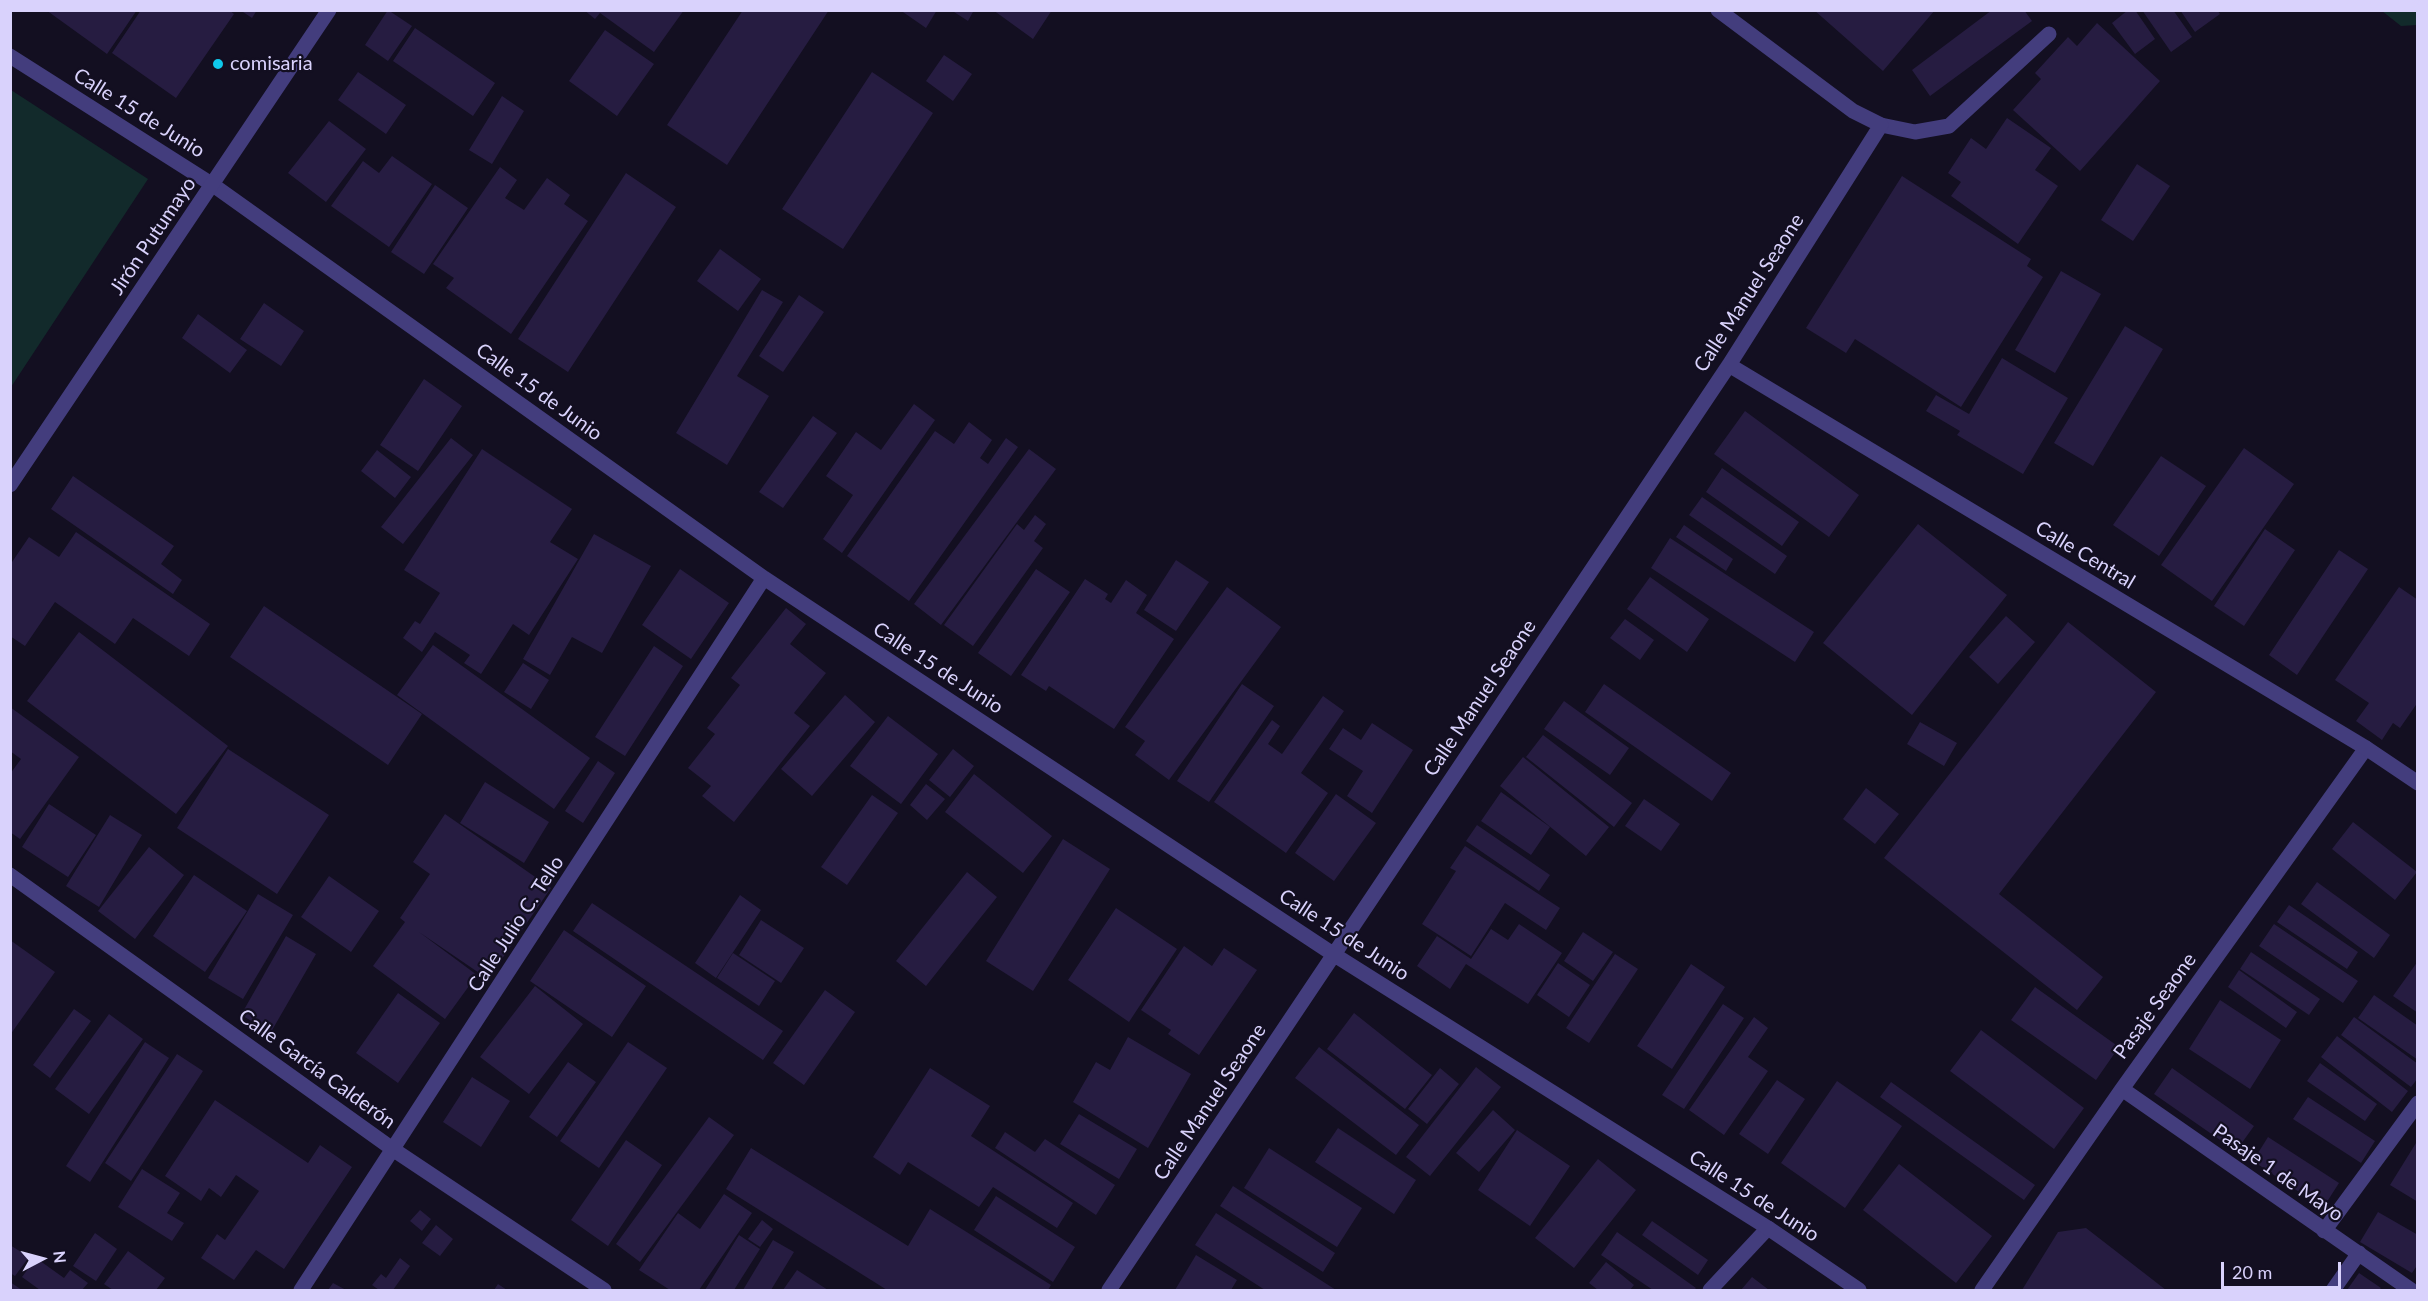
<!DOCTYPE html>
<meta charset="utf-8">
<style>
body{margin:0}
#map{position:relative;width:2428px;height:1301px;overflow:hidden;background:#130f21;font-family:Lato,sans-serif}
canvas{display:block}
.frame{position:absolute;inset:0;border:12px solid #d9d2fc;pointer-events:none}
.north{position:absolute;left:12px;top:1229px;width:60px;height:60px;-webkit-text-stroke:4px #130f21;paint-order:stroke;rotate:84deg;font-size:16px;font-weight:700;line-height:24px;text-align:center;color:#d9d2fc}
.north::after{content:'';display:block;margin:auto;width:21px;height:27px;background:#d9d2fc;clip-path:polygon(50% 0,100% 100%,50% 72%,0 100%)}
.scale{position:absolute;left:2221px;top:1262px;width:120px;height:27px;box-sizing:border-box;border:3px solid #d9d2fc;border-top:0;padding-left:8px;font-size:18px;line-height:21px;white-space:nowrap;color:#d9d2fc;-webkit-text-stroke:4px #130f21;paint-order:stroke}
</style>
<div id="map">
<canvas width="2428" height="1301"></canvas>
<div class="frame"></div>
<div class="north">N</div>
<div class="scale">20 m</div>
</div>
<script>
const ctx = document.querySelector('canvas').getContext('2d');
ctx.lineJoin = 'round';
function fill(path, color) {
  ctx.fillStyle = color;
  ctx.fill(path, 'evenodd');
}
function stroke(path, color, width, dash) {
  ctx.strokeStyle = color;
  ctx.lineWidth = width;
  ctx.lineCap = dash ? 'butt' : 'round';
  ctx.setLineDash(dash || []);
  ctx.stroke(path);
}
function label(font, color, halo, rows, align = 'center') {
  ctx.font = font + ' Lato,sans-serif';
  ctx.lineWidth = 4.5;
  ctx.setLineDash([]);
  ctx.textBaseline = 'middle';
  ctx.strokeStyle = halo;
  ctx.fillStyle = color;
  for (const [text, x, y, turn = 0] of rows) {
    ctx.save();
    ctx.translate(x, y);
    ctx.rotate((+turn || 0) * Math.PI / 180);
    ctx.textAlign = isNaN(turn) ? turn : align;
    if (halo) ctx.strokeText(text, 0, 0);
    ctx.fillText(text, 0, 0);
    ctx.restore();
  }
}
fill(new Path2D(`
 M2382 11H2417V25L2401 26Z
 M11 90 148 179 11 387Z`), '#122a2b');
fill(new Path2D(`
 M46 10H137L107 54Z
 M141 10H229L234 14 176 98 112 53Z
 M240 10H257L252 18Z
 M388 10 412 26 388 61 365 45Z
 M584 10H684L654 52 600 13 595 19Z
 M743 10H829L727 165 667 125Z
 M900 10H937L926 28Z
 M951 10H974L968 21Z
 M993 10H1052L1033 39Z
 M1814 10H1935L1883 71Z
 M1992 10H2024L2032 21 1930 96 1912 70Z
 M2128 10H2135L2155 39 2135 54 2112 23Z
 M2142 10H2173L2192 37 2171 52Z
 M2180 10H2217L2220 14 2195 32Z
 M2097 23 2160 81 2080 171 2013 110 2041 79 2035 73 2068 37 2077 46Z
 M415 28 495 83 473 116 393 61Z
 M605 30 654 64 617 116 569 81Z
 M944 55 972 74 953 101 926 81Z
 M358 72 406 105 386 134 338 100Z
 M872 72 933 113 843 249 782 209Z
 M502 96 524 111 492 164 469 150Z
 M2007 118 2051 148 2035 170 2058 186 2018 244 1951 196 1961 182 1948 173 1971 138 1986 149Z
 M329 121 366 149 326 202 288 173Z
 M392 156 432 184 389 247 331 206 363 161 379 173Z
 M2137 164 2170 186 2133 241 2101 220Z
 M500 167 517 180 505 198 524 210 547 178 570 195 564 204 588 221 511 334 446 288 454 278 433 264Z
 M626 173 676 207 568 372 518 339Z
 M1902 176 2031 259 2027 266 2043 277 1961 407 1855 339 1846 353 1806 328Z
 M435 185 468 208 424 274 391 252Z
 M720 249 761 279 738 311 697 281Z
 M2061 271 2101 294 2055 373 2015 350Z
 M762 290 783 302 737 376 769 396 727 465 676 433Z
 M799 295 824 312 783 372 759 356Z
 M264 303 304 331 281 366 240 339Z
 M198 314 247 350 230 373 182 338Z
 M2125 326 2163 349 2093 466 2054 443Z
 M2002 358 2068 398 2023 474 1957 435 1960 431 1926 411 1936 395 1969 414Z
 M424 379 462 406 418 471 380 445Z
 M914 404 935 420 842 553 823 539 853 495 826 476 856 432 881 450Z
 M1745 411 1859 495 1829 537 1714 454Z
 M813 416 837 433 783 508 759 492Z
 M969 422 992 440 980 458 988 464 1006 438 1018 447 909 601 847 556 935 431 954 444Z
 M451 438 473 455 403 544 381 527Z
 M2244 448 2294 484 2212 601 2161 565Z
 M482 449 572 509 550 542 578 559 529 635 513 624 481 674 464 663 470 655 435 632 422 652 403 638 415 621 420 624 440 593 404 570Z
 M1029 449 1056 469 941 625 914 604Z
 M377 450 411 477 395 498 361 471Z
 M2161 456 2206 486 2159 556 2113 525Z
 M1722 468 1799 522 1782 546 1706 492Z
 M73 476 174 546 161 564 182 580 173 594 51 509Z
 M1702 497 1787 556 1775 574 1689 515Z
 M1035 515 1046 524 1034 541 1043 548 973 646 944 625 1017 524 1024 530Z
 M1918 524 2007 595 1912 715 1823 643Z
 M1684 525 1733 559 1726 571 1676 537Z
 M2265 529 2295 550 2244 626 2214 606Z
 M76 532 210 624 189 656 133 618 115 644 55 602 25 646 10 636V565L29 537 59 557Z
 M594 534 651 566 602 653 572 637 550 675 523 659Z
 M1670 538 1814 632 1795 662 1651 568Z
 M2339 550 2368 569 2297 675 2269 655Z
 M1176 560 1209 582 1176 631 1144 610Z
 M680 569 729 603 691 659 642 625Z
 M1036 569 1070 592 1011 676 978 653Z
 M1650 577 1709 619 1687 652 1627 609Z
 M1085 579 1108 594 1105 599 1111 603 1126 580 1147 595 1136 613 1174 639 1114 729 1049 686 1046 691 1021 675Z
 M1227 587 1281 627 1169 780 1135 755 1145 741 1125 727Z
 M2399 587 2418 600V702L2400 728 2393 723 2382 740 2356 721 2369 703 2335 680Z
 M264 606 422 714 388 765 230 657Z
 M786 608 806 624 790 644 826 673 794 713 810 726 734 822 702 796 711 786 688 768 715 734 707 728 740 685 731 678Z
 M2006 616 2035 642 1998 684 1969 657Z
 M1625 619 1654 640 1640 660 1610 638Z
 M2068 622 2156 692 1999 894 2103 977 2077 1010 1884 858Z
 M79 632 228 746 176 814 27 701Z
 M433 645 590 758 554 809 397 695Z
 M654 646 683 666 625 756 595 737Z
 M523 663 549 680 531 709 504 692Z
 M1242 684 1274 706 1209 802 1177 781Z
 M1604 684 1731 773 1712 801 1585 712Z
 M845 695 875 722 812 796 781 769Z
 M1323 696 1344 711 1301 773 1328 793 1286 853 1214 802 1272 720 1280 726 1268 744 1282 754Z
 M1564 701 1629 748 1610 775 1544 729Z
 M10 707 79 757 20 839 10 832V774L21 759 10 751Z
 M888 716 938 754 901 804 850 766Z
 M1920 722 1957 743 1944 766 1907 744Z
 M1372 723 1413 750 1372 813 1347 796 1363 771 1329 749 1343 728 1361 740Z
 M1543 735 1632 803 1614 827 1526 757Z
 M228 749 329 815 277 894 177 828Z
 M953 749 974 766 950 797 929 780Z
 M1523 757 1609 827 1586 856 1500 786Z
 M598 761 615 773 583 823 565 811Z
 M974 774 1052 836 1023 873 945 812Z
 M485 782 549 822 524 863 460 823Z
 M926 784 945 799 927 820 910 805Z
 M1866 788 1899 814 1875 844 1843 819Z
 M1501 792 1550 827 1531 855 1481 821Z
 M1336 794 1376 823 1334 881 1295 853Z
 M872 795 898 813 847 885 821 867Z
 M1644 799 1680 824 1661 851 1625 826Z
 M49 804 96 835 68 877 22 847Z
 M445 814 551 888 488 979 419 932 477 975 445 1019 373 966 405 922 400 918 430 874 413 862Z
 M110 815 142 835 99 907 66 886Z
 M2353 822 2417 872 2395 900 2332 849Z
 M1477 825 1550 875 1539 891 1466 841Z
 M1063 839 1110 869 1033 991 986 961Z
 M1465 846 1560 908 1546 930 1505 903 1471 956 1422 924 1456 871 1450 868Z
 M149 847 184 875 135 939 98 911Z
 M967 872 997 897 926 986 896 961Z
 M194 875 247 911 205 972 153 936Z
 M329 876 379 911 351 952 301 917Z
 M2317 882 2390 935 2374 958 2301 904Z
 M258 894 293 915 243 999 208 978Z
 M740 895 761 910 716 978 695 963Z
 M592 903 783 1031 763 1060 573 931Z
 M2289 905 2358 952 2347 969 2277 922Z
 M1116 908 1177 949 1129 1022 1068 980Z
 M761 920 804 948 781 983 739 955Z
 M1519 924 1562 953 1528 1004 1466 964 1450 989 1417 966 1437 936 1471 959 1491 929 1508 940Z
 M2274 924 2358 981 2343 1003 2259 946Z
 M564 930 646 986 612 1037 530 981Z
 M1583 932 1613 952 1593 981 1564 961Z
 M286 936 316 954 271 1032 241 1015Z
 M10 940 55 972 10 1035Z
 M1184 946 1212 966 1224 948 1257 970 1199 1055 1168 1034 1171 1030 1141 1010Z
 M2251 952 2320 999 2309 1015 2240 969Z
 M733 953 775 981 759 1006 717 978Z
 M1615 954 1638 969 1589 1043 1566 1028Z
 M2418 961V1013L2393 996Z
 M1558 963 1590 985 1569 1017 1537 995Z
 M1691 964 1725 987 1672 1069 1637 1046Z
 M2239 970 2297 1012 2286 1028 2228 987Z
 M535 986 583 1024 529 1094 480 1057Z
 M2035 987 2119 1047 2096 1080 2011 1020Z
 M825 990 855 1012 804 1085 773 1063Z
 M398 993 440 1023 398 1083 356 1053Z
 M2374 995 2418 1026V1060L2358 1018Z
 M2220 1000 2281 1040 2250 1089 2189 1049Z
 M1723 1004 1744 1018 1684 1109 1662 1095Z
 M74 1009 91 1021 50 1078 33 1065Z
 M1354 1013 1432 1075 1405 1109 1327 1049Z
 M109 1014 143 1039 89 1114 55 1089Z
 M1754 1017 1768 1028 1748 1057 1768 1071 1724 1135 1689 1110Z
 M2354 1017 2418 1064V1078L2411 1087 2341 1035Z
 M1981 1030 2084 1108 2054 1149 1950 1071Z
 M2337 1036 2408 1091 2392 1112 2321 1057Z
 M1128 1037 1191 1074 1148 1148 1073 1102 1096 1062 1110 1070Z
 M145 1042 169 1058 90 1182 66 1166Z
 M628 1042 667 1068 599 1168 560 1141Z
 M1319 1047 1419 1125 1396 1155 1295 1078Z
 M177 1054 203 1071 131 1181 105 1163Z
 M568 1062 596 1082 557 1137 529 1117Z
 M2320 1063 2377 1104 2365 1121 2307 1081Z
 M1476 1067 1501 1087 1430 1176 1406 1157Z
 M930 1068 990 1106 971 1136 1073 1203 1057 1228 993 1187 979 1207 908 1162 900 1175 873 1157Z
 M1440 1068 1459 1084 1427 1124 1408 1109Z
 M2172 1068 2254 1126 2236 1151 2154 1094Z
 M472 1077 510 1101 481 1147 443 1122Z
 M1777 1080 1805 1099 1768 1154 1739 1134Z
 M1837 1081 1902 1126 1845 1208 1781 1163Z
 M1891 1082 2035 1185 2024 1200 1880 1097Z
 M2308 1097 2375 1141 2361 1163 2293 1119Z
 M215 1100 308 1163 320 1145 352 1167 284 1269 256 1250 234 1280 201 1258 217 1234 225 1240 259 1191 236 1175 221 1197 209 1188 201 1201 165 1176Z
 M1493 1110 1515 1130 1479 1172 1456 1153Z
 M1079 1114 1137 1149 1119 1179 1060 1144Z
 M709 1117 734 1135 640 1262 616 1244Z
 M1338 1128 1416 1180 1394 1214 1315 1162Z
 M1517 1130 1570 1166 1530 1226 1478 1190Z
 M1005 1132 1035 1152 1045 1139 1115 1185 1096 1215 995 1148Z
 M2268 1137 2339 1183 2323 1208 2253 1161Z
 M626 1140 662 1165 608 1246 571 1220Z
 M2416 1143 2418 1144V1202L2390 1185Z
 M751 1148 908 1246 930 1209 1051 1285 1048 1290H887L726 1189Z
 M1269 1148 1362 1208 1337 1247 1244 1188Z
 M1598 1159 1636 1190 1574 1268 1535 1238Z
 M1899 1164 1992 1236 1956 1283 1863 1210Z
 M142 1169 180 1193 167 1213 184 1223 172 1241 118 1207Z
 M1233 1186 1335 1253 1323 1272 1220 1206Z
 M724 1194 752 1213 699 1290H670L639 1270 678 1213 700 1229Z
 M996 1196 1075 1247 1053 1282 974 1230Z
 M420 1210 431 1219 422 1231 410 1221Z
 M2378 1212 2418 1235V1264L2412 1273 2360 1242Z
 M1216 1213 1336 1290H1265L1195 1245Z
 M762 1220 773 1229 760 1247 748 1239Z
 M1652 1221 1708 1260 1698 1275 1642 1235Z
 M436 1225 453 1239 440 1256 422 1243Z
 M2086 1228 2166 1290H2022L2058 1232Z
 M1617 1232 1696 1288 1694 1290H1653L1601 1255Z
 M95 1233 117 1249 96 1281 73 1266Z
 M739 1235 760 1249 734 1290H705Z
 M773 1240 794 1252 771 1290H743Z
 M10 1245 29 1257 15 1276 10 1273Z
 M128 1251 165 1278 156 1290H113L104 1284Z
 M1196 1255 1237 1280 1231 1290H1175Z
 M36 1258 64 1278 70 1270 88 1283 82 1290H40L22 1277Z
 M400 1258 410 1266 393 1290H379L372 1285 381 1274 386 1278Z
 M1606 1262 1634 1285 1630 1290H1598L1589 1283Z
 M797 1270 828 1290H783Z
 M2359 1273 2381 1288 2379 1290H2347Z
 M1752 1277 1769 1290H1741Z
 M10 1282 22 1290H10Z
 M333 1283 346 1290H328Z
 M498 1284 507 1290H494Z`), '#261c41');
stroke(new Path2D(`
 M1881 125 1915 132 1949 126 2049 34
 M2122 1089 2411 1290
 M2324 1231 2418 1103
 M1710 1290 1768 1228
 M1982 1290 2122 1089 2366 748
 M2333 1290 2359 1253`), '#433d7d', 15);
stroke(new Path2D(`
 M10 56 213 185 764 578 1333 954 1768 1228 1859 1290
 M1729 365 2366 748 2418 783
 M10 875 394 1150 604 1290
 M301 1290 764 578
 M1109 1290 1729 365 1881 125 1853 111 1718 10`), '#433d7d', 15);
stroke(new Path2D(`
 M10 485 329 10`), '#433d7d', 15);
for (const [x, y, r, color] of [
 [218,64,6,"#0fc9eb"]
]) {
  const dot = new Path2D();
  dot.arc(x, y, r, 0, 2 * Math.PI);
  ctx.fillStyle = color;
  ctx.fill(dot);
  stroke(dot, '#130f21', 2);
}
label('20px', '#d9d2fc', '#130f21', [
 ["comisaria",230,64]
], 'left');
label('20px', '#d9d2fc', '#130f21', [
 ["Calle 15 de Junio",139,113,32],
 ["Jirón Putumayo",153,236,-56],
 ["Calle Manuel Seaone",1749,293,-57],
 ["Calle 15 de Junio",539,392,36],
 ["Calle Central",2085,555,31],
 ["Calle 15 de Junio",938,668,33],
 ["Calle Manuel Seaone",1480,698,-56],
 ["Calle Julio C. Tello",516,924,-57],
 ["Calle 15 de Junio",1344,935,33],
 ["Pasaje Seaone",2155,1006,-54],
 ["Calle García Calderón",317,1069,36],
 ["Calle Manuel Seaone",1210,1102,-56],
 ["Pasaje 1 de Mayo",2278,1173,35],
 ["Calle 15 de Junio",1754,1196,33]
]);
</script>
